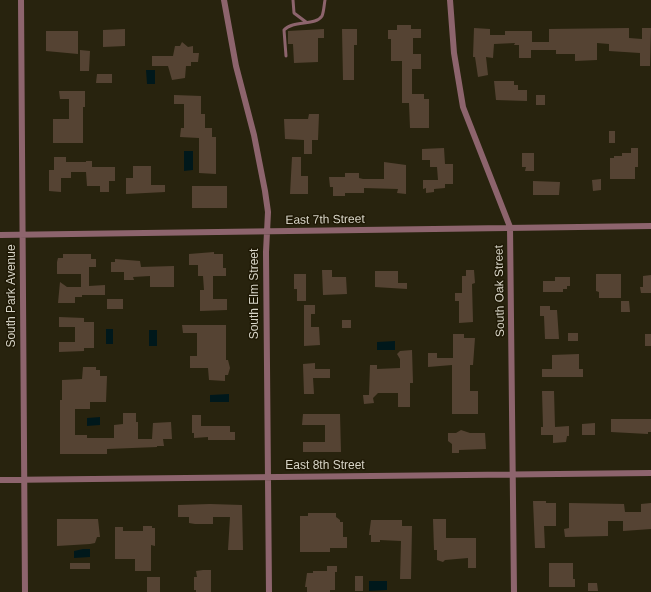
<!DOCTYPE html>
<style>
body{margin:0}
canvas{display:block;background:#28230e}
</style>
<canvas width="651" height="592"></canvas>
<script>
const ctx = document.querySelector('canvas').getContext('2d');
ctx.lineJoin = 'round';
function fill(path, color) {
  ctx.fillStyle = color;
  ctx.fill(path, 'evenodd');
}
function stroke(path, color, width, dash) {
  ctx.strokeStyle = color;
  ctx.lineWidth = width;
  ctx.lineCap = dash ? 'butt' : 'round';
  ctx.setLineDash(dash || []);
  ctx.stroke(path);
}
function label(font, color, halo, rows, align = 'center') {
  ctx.font = font + ' Helvetica,sans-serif';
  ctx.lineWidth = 3;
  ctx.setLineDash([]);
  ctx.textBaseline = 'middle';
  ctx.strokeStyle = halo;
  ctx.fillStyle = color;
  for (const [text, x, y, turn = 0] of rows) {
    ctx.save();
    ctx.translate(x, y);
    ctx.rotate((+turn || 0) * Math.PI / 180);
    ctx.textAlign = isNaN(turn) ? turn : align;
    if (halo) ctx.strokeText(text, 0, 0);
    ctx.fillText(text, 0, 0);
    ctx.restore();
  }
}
fill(new Path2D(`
 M146 70H155V84H147Z
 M184 151H193V170L184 171Z
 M106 329H113V344H106Z
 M149 330H157V346H149Z
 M395 341V350H377V342Z
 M229 394V402H210V395Z
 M100 417V425L87 426V418Z
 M83 549H90V557L74 558V551Z
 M369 581H387V590L369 591Z`), '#00181b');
fill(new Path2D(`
 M397 25H411V29H421V38H413V54H421V69H412V94H424V99H429V128H410L409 103H402V61H391V39H388V30H397Z
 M474 28 490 29V35H505V31H532V42H549V29L629 28V38L642 39V28H651L650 66H640V53L609 51V44L597 43V60L575 61V54H556V50H531V58H519V45H514L515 43 494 44 493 58 486 57 488 75 478 77 475 57H473Z
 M125 29V46L103 47V30Z
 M324 29V38H318V62L294 63 293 44H288V31Z
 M342 29H357V45H354V80H343Z
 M46 31H78V54L46 51Z
 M182 42 188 47 193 46V53H199L198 62H191V66H186L185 78 172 80 168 66H152V56H173L175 46H180Z
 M80 50 90 51 89 71H80Z
 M97 74H112V83H96Z
 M494 81H514V85H518V90H527V101L496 100Z
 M59 91H85V107H83V143H53V119H69V99H60Z
 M174 95 201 96V114H205V128H212V137H216V174L199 173V138L180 137 181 128H184V104H174Z
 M536 95H545V105H536Z
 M309 114H319L318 140H312V154H304V140L285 139 284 119H308Z
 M609 131H615V143H609Z
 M444 148 445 164H453V184H445V188L434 189V192L426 193V188L423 189V180H438L437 167H430V160H422V149Z
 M631 148H638V167H635V179H610V158H614V156H622V153H631Z
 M522 153H534V171H525L526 167H522Z
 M54 157H66V162H86V161H92V167H115V181H109V192H100V186H87L86 172H71V178H61V192L49 191V170H54Z
 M292 157H301V176H308V194H290Z
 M384 162 406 165V194L397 193 398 189 364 188V193H345V196H333V187H330L329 177H345V173H359V178L363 179H384Z
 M133 166H151V185H165V192L126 194V178H133Z
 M601 179V190L593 191 592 180Z
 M533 181 560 182 559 195H533Z
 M192 186H227V208H192Z
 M214 252V254H223V268H226V276H213V299H227V310L200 311V290H204L203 276H198V265H189V254Z
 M63 254H91V259H96V267H89V286L105 285V295H82V297H75V303H58L60 282 67 287H81V274H57V262L58 258H63Z
 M115 259 140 261 141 267 174 266V287H150V276L133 277 134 280H124V272H111V262H115Z
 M322 270H332V277H346L347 294 323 295Z
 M466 270H474L475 283 472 284 473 322 459 323V301H455V293H462V276H466Z
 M375 271H398V283H407V289L375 287Z
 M294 274H306V301H297V289H294Z
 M596 274H621V298H599V292L596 291Z
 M651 275V293H641L640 287H643V276Z
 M555 277H570V286H567V289H563V292H543V281H555Z
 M107 299H123V309H107Z
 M621 301H629L630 312H621Z
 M304 305H315V314H311V327H319L320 345 304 346Z
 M540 306H550V310H557L559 339H545L544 316H540Z
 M59 317 84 318V322H94V348H84V351L59 352V342H75V327H59Z
 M342 320H351V328H342Z
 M182 325H226V360H228L230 368 228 375H225V381L209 380 208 368H190V356H197V333H183Z
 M568 333H578V341H568Z
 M453 334H464V338H475L473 365H470V391H478V414H452V365L428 367V353H437V358H453Z
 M645 334H651V346H645Z
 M412 350 413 383H410V407H398V393H378L373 398 374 403 364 404 363 395H369L370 365H377V369L400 368V359L397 354 400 351Z
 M579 354V369H583V377H542V369H552V355Z
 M315 363V369H330V378H313L314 394H304L303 364Z
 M83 367H96V370H100V376H107L106 402H90V409H75V435H87V438H114V425L123 424V413H136V422H138V439H152L153 423 171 422 172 439H163L164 446H157V447L107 449V454H60V400H62V380L82 379Z
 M542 391H554L555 427 569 426V436H567L566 442 553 443V435H541V427H543Z
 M303 414H340L341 452H303V442H325V425H302Z
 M192 415H201V426H230V432H235V440H208V437L194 438V433H192Z
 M611 419H651V432H648V434L611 432Z
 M595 423V435H582V424Z
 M461 430 470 433H485L486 449 459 450V453H452V444L448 441V433H456Z
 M533 501H546V503H556V526H544L545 548H535Z
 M569 503 624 504 625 512H641V504L651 503V529L623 531V521H608V536L565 537 564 529 569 528Z
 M210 504 242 505 243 550H228L230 517H213V524H195L189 523V517H178V505Z
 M308 513H336V517L340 520V522H343V537H347V548H330V552H300V516H308Z
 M57 519H98L100 537H97L95 543 90 544 57 546Z
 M433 519H446V538H476V568H468V558L445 560 443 562 437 560V550H434Z
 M371 520H402V526H412L411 579H400L401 541 380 540V542H371V535H369Z
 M143 526H152V528H155V546L151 545V571H135V559H115V527H123V531H143Z
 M70 563H90V569H70Z
 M549 563H573V579H575V587H549Z
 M327 566H337V572H335V590H330V592H307V587H305L307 573H313V571H327Z
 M203 570H211V592H196V590H194V577H197L196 571Z
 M355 576H363V591H355Z
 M147 577H160V592H147Z
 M588 583H597L598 591H588Z`), '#554333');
stroke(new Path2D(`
 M293 0 294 13 306 22
 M286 56 284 30C293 20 316 26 322 16 324 11 324 5 325 0`), '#8d646d', 3);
stroke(new Path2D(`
 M21 0 25 592
 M224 0 236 66 254 135 265 191 268 212 266 252 269 592
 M450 0 454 53 463 107 510 227 514 592
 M0 235 651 226
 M0 480 651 473`), '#8d646d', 6);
label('12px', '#d7d4c7', '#1f1905', [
 ["East 7th Street",325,220,-1],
 ["South Oak Street",500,291,-91],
 ["South Elm Street",255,294,-90],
 ["South Park Avenue",12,296,-90],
 ["East 8th Street",325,466]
]);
</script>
